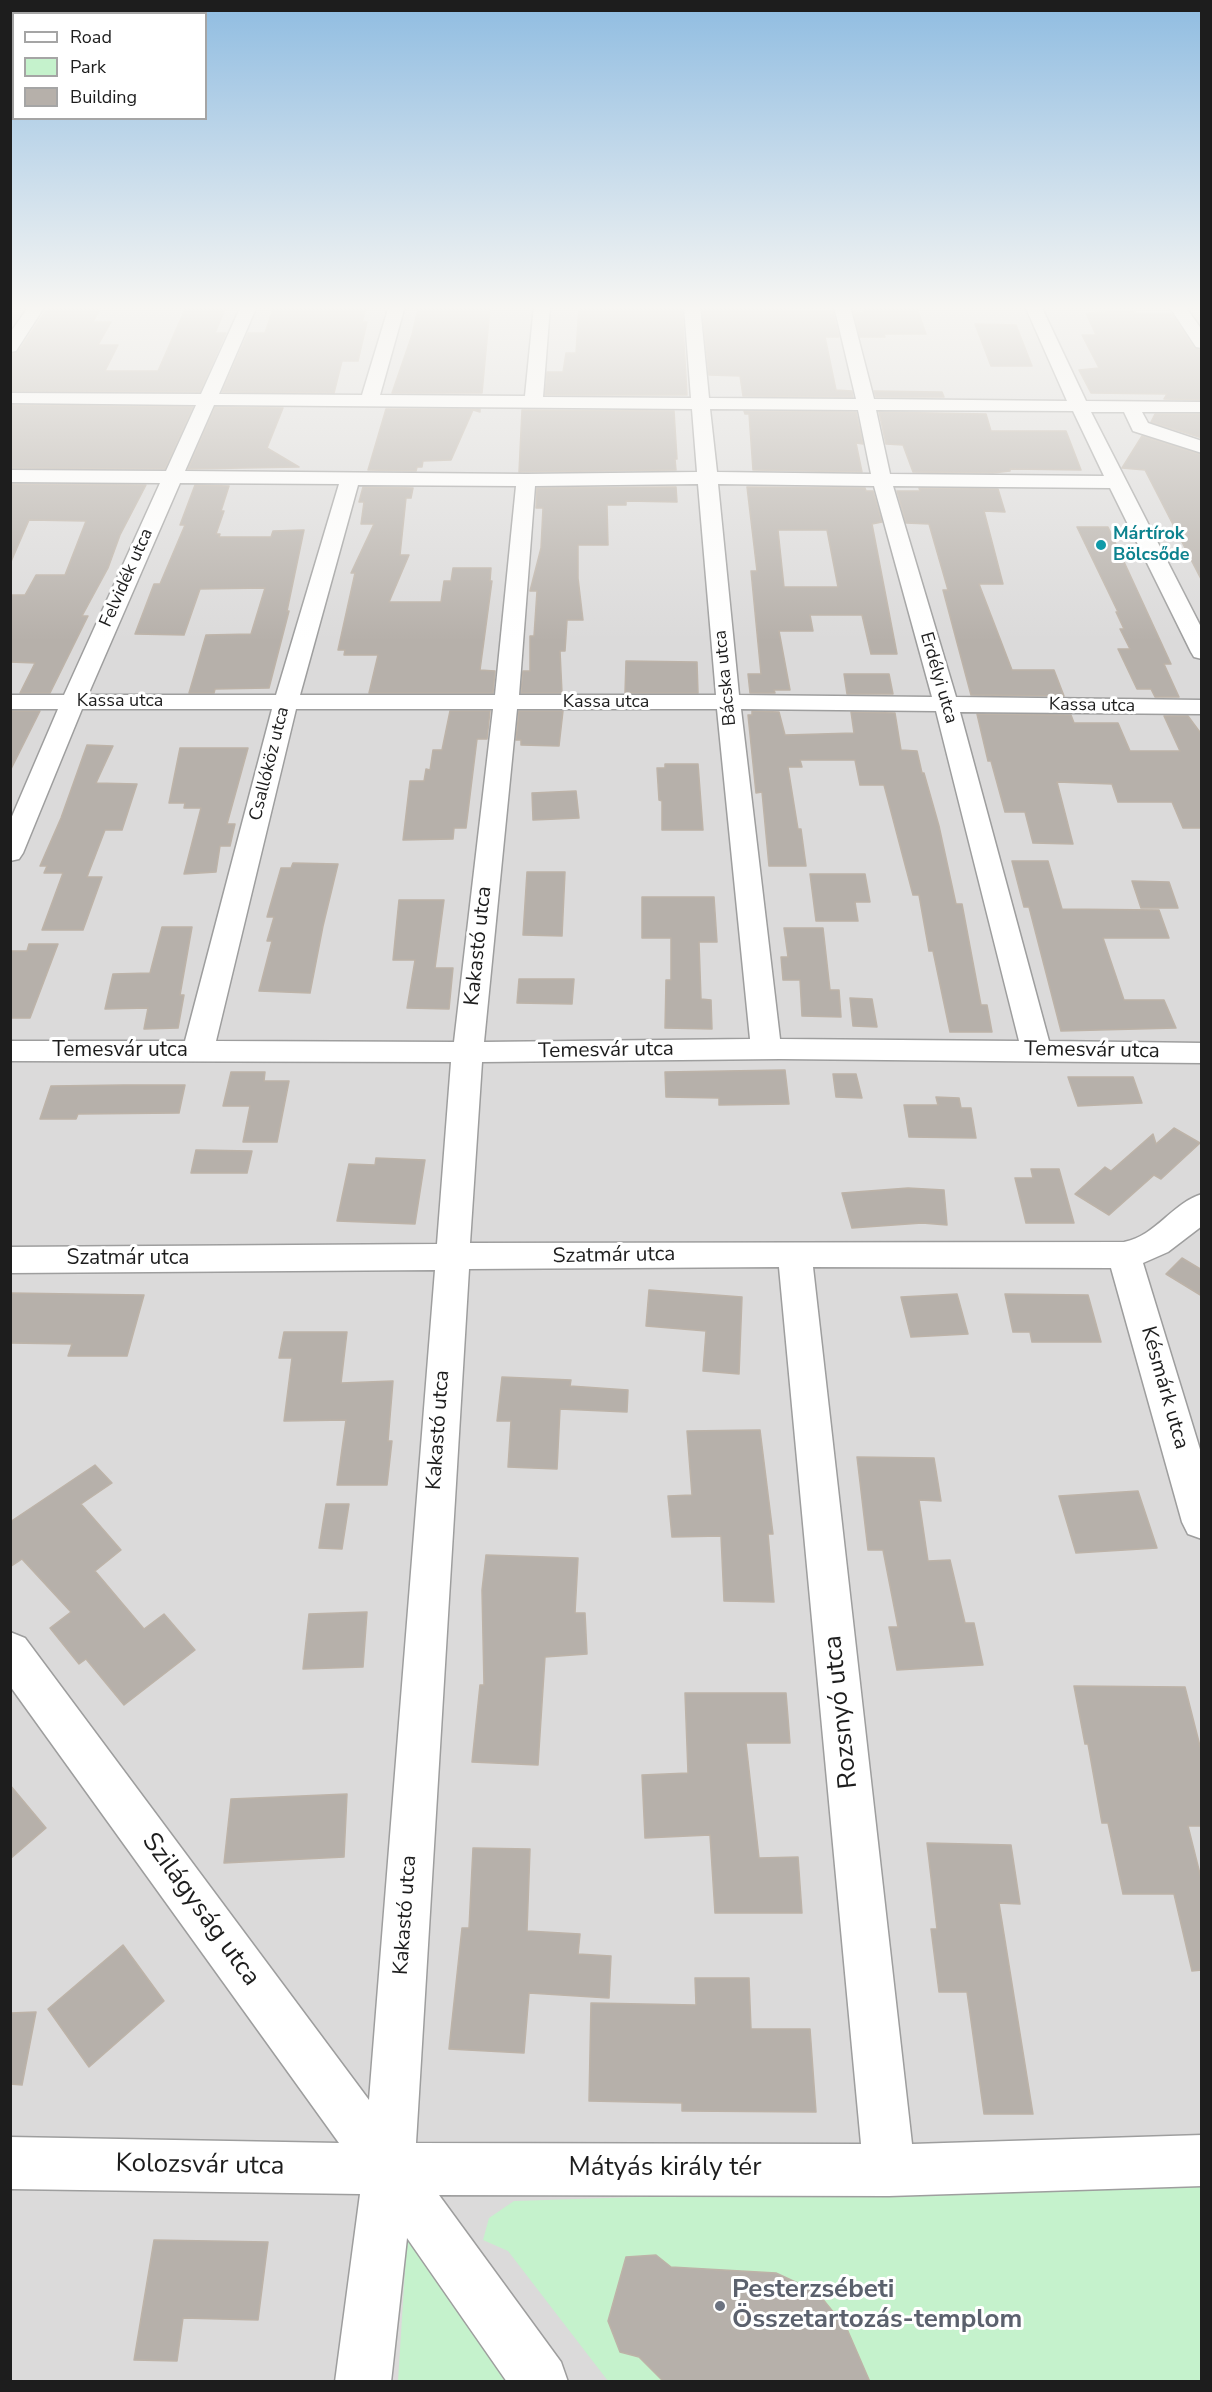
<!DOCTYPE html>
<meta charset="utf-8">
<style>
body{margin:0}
#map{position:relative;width:1212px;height:2392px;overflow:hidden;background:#edeae4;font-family:"Nunito Sans",sans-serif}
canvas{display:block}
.frame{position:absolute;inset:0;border:12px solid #1d1d1d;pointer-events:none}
.legend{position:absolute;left:12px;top:12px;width:195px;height:108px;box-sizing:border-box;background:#fff;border:2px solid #a5a5a5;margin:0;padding:8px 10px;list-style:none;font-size:18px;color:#1d1d1d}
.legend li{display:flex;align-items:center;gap:12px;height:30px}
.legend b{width:30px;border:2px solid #a5a5a5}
</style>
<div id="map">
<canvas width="1212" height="2392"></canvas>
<div class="frame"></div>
<ul class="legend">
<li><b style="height:8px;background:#fff"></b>Road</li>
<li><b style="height:16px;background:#c5f2cc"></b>Park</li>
<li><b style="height:16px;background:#b6b0aa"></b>Building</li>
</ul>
</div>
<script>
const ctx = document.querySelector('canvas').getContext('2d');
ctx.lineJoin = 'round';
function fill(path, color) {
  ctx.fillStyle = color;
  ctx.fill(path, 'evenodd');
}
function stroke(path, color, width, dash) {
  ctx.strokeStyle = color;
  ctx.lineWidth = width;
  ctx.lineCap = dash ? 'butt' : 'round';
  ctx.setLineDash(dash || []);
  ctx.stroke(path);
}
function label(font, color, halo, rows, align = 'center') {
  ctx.font = font + ' "Nunito Sans",sans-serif';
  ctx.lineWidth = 6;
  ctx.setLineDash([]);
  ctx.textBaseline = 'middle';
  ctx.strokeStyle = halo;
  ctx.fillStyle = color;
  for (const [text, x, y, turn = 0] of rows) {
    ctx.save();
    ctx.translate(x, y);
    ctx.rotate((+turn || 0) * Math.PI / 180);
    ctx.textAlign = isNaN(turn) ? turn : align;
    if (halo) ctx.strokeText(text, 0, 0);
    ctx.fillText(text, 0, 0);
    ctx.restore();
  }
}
fill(new Path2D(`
 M11 306H1201V2381H11Z`), '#dbdada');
fill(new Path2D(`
 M1201 2179V2381H608L508 2251 483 2240 489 2218 514 2201Z
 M407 2239 507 2381H398Z`), '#c5f2cc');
const building = new Path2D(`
 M49 306H102L93 322H111L98 345H118L105 371H158L186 307H226L215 333H226L200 392 10 391V354L18 352Z
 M274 306 366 308 362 322H367L358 361H342L334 393 222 392 248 333H265Z
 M579 306H682L687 395H545L547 372H563L566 353H576Z
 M702 306H761L759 309 833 312 839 337H825L836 390 852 391 853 397 743 396 740 376 709 375Z
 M864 306H916L926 334H884L885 337H860L854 312 863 313Z
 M418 308H490L482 393H392L412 335Z
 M1131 311 1139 314H1172L1194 348 1202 350V400L1164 399 1167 394 1091 393 1079 370 1099 368 1082 335H1096L1086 313Z
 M975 324 1016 325 1032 366H991Z
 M874 391 942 392 944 397H876Z
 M10 405 193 407 165 469 10 468Z
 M215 407 283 408 267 448 299 467 188 469Z
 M386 409H480V412L473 410 451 460 423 461 422 467H417L416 471 368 470Z
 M522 410 674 411 677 459H675L676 470 519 472Z
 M744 411 856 412 863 444 856 443 862 472 753 470 749 414H745Z
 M879 412 986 414 991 431H1066L1081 470 1010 469V471L993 473 913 472 903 445 886 444Z
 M1155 414H1202V438L1151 422Z
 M1142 436 1202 455V581L1145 470 1122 468Z
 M10 484 146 485 120 535 108 568 82 616H88L50 693H20L35 663 10 662V595H25L36 575H65L86 521 29 520 10 564Z
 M195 485 229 486 221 511H224L216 534H220L219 537H271L273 531 304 530 287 611H289L269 688 215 689 214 693H189L206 635 251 634 265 588 200 589 184 635 135 634 154 584H160L185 525H180Z
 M363 487 413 488 411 498H406L400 555H409L389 602H441L444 581H451L453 568H491L490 581H492L480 670 495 671 493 693H369L378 655H344L345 650H338L355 573H351L374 524H361L364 502H359Z
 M676 487 677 502 626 501V505H607L608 545H578V578L583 620H567L565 651H560L562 693H521L523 671H530V636H534L537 591H530L541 548 543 508H536L537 488Z
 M747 487 865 488 866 491H873L882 522 872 524 897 654H871L862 615H810L813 631H779L790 690H774L775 693H750L748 674H761L751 571H757ZM778 530H827L838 587H784Z
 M919 488 998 489 1005 512 984 511 1003 584H979L1012 670H1054L1064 696 971 695 943 590H948L929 524 906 523 897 491H920Z
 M1077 527H1108L1171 664H1164L1179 697H1155L1151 689H1137L1118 649H1130L1120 629H1124L1116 612H1118Z
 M626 661 697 662 698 693H625Z
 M844 674H889L893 694H847Z
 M10 711H40L10 771Z
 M450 711H490L487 739H477L466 828H454L453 839 403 840 410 781H424L426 769 430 770 433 750H442Z
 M519 711H563L559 746 521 745V740H516Z
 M752 711 779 712 785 735 854 733 851 712 895 713 901 750 917 751 922 773H924L939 826 956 904H962L981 1005H987L992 1032H950L933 951H929L919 895H913L884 785H860L855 760H800L802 767H788L798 829H801L806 866H769L762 792 756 793 748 715H752Z
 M977 714 1071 715 1074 723H1118L1130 751H1180L1164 716H1188L1202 735V828H1183L1172 802H1118L1112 784 1057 782 1073 844 1033 843 1025 812H1005L991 761H988Z
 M87 745 113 746 96 783 137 784 122 830H105L87 877H102L83 930H42L63 873H44L47 866H40L61 818Z
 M180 748H248L227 824H235L230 846H220L216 872 184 874 201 808H184L185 803H169Z
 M665 764H698L703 830H662V801L659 800 657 768H665Z
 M576 791 579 818 533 820 532 793Z
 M1012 861H1048L1062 909 1159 910 1169 938H1103L1124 1000H1164L1176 1028 1061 1031 1029 907H1024Z
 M293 863 338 864 323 926 310 993 259 991 272 941H267L274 917H267L281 868H291Z
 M527 872H565L562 936 523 935Z
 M810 874H865L870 902H855L858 921H816Z
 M1132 881 1169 882 1178 908H1141Z
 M642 897H714L717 942H699L701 999 711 1000 712 1029 665 1028 666 980H671V938H642Z
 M399 900H444L435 968H453L449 1009 407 1008 415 960H393Z
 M162 927H192L180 995H184L178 1028 144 1029 148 1008 105 1009 113 974 150 973Z
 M784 928H823L830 990H839L841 1017 802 1016 800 980H783L781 957H788Z
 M29 944H58L30 1018H10V951H27Z
 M519 979H574L572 1004 517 1003Z
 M850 998 872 999 877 1027 853 1026Z
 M785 1070 789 1104 719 1105V1098L666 1097 665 1072Z
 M231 1072H265L264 1081H289L277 1142H243L250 1106H223Z
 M833 1074H856L862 1098 836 1097Z
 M1068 1077H1133L1142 1103 1078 1106Z
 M123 1085H185L179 1113 78 1114 76 1119H40L51 1086Z
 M936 1097 959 1098 961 1108H971L976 1138 909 1137 904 1105H938Z
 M1174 1128 1200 1143 1161 1179 1154 1175 1109 1215 1075 1194 1105 1167 1111 1171 1153 1134 1156 1144Z
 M196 1150 252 1151 247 1173H191Z
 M376 1158 425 1160 415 1224 337 1221 349 1164 375 1165Z
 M1031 1169H1059L1074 1223H1026L1015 1178H1033Z
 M908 1188 944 1190 947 1225 922 1223 852 1228 842 1193Z
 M1182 1258 1202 1270V1296L1166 1274Z
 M649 1290 742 1297 739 1374 703 1371 706 1331 646 1326Z
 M10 1293 76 1294 144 1295 127 1356H68L72 1344 10 1343Z
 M957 1294 968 1334 911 1337 901 1297Z
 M1005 1294 1088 1295 1101 1342H1032L1030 1332H1013Z
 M284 1332H347L341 1383 393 1381 388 1441H392L387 1485H337L346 1420 284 1421 292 1358H279Z
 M502 1377 571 1380 570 1386 628 1390 627 1412 560 1409 557 1469 508 1467 511 1421H497Z
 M760 1430 773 1534H768L774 1602 724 1601 721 1536 672 1537 668 1496 692 1495 687 1431Z
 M857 1457 934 1458 941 1501 919 1500 928 1561 950 1560 965 1623H974L983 1665 897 1670 889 1627H898L883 1550H868Z
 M95 1465 112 1483 81 1504 121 1550 95 1571 144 1629 164 1614 195 1650 124 1705 86 1659 79 1664 50 1628 71 1612 22 1559 10 1567V1522Z
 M1138 1491 1157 1548 1076 1553 1059 1496Z
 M326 1504H349L342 1549 319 1548Z
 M486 1555 578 1558 575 1613H585L587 1654 545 1657 538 1765 472 1762 480 1685H484L482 1590Z
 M367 1612 363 1667 303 1669 309 1614Z
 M1074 1686 1185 1687 1202 1754V1826H1188L1202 1882V1970L1192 1971 1174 1894H1123L1108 1823H1102L1088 1744H1085Z
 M685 1693H786L790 1743H746L759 1858 798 1857 802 1913H715L710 1835 645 1838 642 1775 688 1773Z
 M10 1785 46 1828 10 1859Z
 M347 1794 344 1857 224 1863 231 1799Z
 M927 1843 1011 1845 1020 1904 999 1903 1033 2114H984L967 1992H939L931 1929H937Z
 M473 1848 530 1849 527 1931 580 1934 578 1954 611 1956 609 1998 529 1993 524 2053 449 2049 462 1928H469Z
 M123 1945 164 2001 89 2067 48 2009Z
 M695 1978H749L751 2029H810L816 2112 682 2111V2103L589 2101 591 2003 696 2005Z
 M36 2012 22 2085 10 2084V2013Z
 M154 2240 268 2242 258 2320 183 2318 177 2361 134 2360Z
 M656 2255 671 2267 776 2273 817 2292 847 2329 870 2382H664L639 2357 620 2352 608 2321 626 2257Z`);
fill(building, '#b6b0aa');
stroke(building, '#bdb3a8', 1.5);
const minor = new Path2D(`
 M29 306H45L16 351 10 352V333Z
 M241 306H257L219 394 362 395 389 306H405L380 395 525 396 534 306H550L543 397 691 398 684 306H700L709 398 856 399 834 306H850L874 399 1067 401 1025 306H1041L1086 401 1202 402V412H1142L1148 423 1202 441V453L1133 431 1124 412H1091L1202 629V659L1194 657 1191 652 1110 488 893 486 956 697 1202 700V714L960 712 1049 1041 1202 1043V1063L780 1059 482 1062 470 1243 1124 1242C1156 1236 1172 1203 1202 1194V1226L1168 1252 1143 1263 1202 1456V1539L1188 1534 1182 1522 1111 1268 813 1267 912 2144 1202 2135V2186L889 2196 439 2195 561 2362 568 2382H507L407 2238 391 2382H335L360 2194 10 2189V2137L339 2143 10 1686V1632L25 1638 369 2100 435 1270 10 1273V1247L437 1244 451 1062 10 1061V1041H185L272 709H82L23 853 19 859 10 861V821L58 709H10V695H64L160 483 10 482V470L166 471 196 405 10 403V393L201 394ZM214 405 692 409 697 472 526 474 185 471ZM710 409 858 410 871 474 717 472ZM876 410 1073 411 1104 476 890 474ZM180 483 339 484 276 695H88ZM698 484 716 695H519L535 486ZM718 484 874 486 932 697 739 695ZM358 485 516 486 495 695H300ZM296 709H493L454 1042 216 1041ZM517 709H717L750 1039 484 1042ZM741 709 936 711 1019 1041 780 1039ZM779 1267 861 2144 416 2143 469 1269Z
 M1169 306H1185L1202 330V348L1196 347Z`);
stroke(minor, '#9e9e9e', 3);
fill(minor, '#fff');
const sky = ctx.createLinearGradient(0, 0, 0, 641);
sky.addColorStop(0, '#8fbce1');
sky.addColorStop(0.48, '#f7f6f3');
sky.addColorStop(1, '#f7f6f300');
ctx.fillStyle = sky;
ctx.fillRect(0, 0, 1212, 641);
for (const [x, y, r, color] of [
 [1101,545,6,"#0f9aa8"],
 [720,2306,6,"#6b7280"]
]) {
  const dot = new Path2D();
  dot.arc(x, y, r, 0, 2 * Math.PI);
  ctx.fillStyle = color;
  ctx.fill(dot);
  stroke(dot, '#fff', 2);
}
label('bold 18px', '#0d838f', '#fff', [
 ["Mártírok",1113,535],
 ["Bölcsőde",1113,556]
], 'left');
label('18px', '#1d1d1d', '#fff', [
 ["Felvidék utca",127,578,-66],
 ["Bácska utca",726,678,-96],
 ["Erdélyi utca",938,678,74],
 ["Kassa utca",120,702],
 ["Kassa utca",606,703],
 ["Kassa utca",1092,706,1],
 ["Csallóköz utca",270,764,-76]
]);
label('21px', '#1d1d1d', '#fff', [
 ["Kakastó utca",479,946,-84],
 ["Temesvár utca",120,1051],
 ["Temesvár utca",606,1051,-1],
 ["Temesvár utca",1092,1051,1],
 ["Szatmár utca",614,1256,-1],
 ["Szatmár utca",128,1259],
 ["Késmárk utca",1164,1388,74],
 ["Kakastó utca",439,1430,-86],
 ["Kakastó utca",406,1915,-86]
]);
label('26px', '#1d1d1d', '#fff', [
 ["Rozsnyó utca",842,1712,-96],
 ["Szilágyság utca",200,1910,54],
 ["Kolozsvár utca",200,2166,1],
 ["Mátyás király tér",665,2169]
]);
label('bold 26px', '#5b616d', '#fff', [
 ["Pesterzsébeti",732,2291],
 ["Összetartozás-templom",732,2321]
], 'left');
</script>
